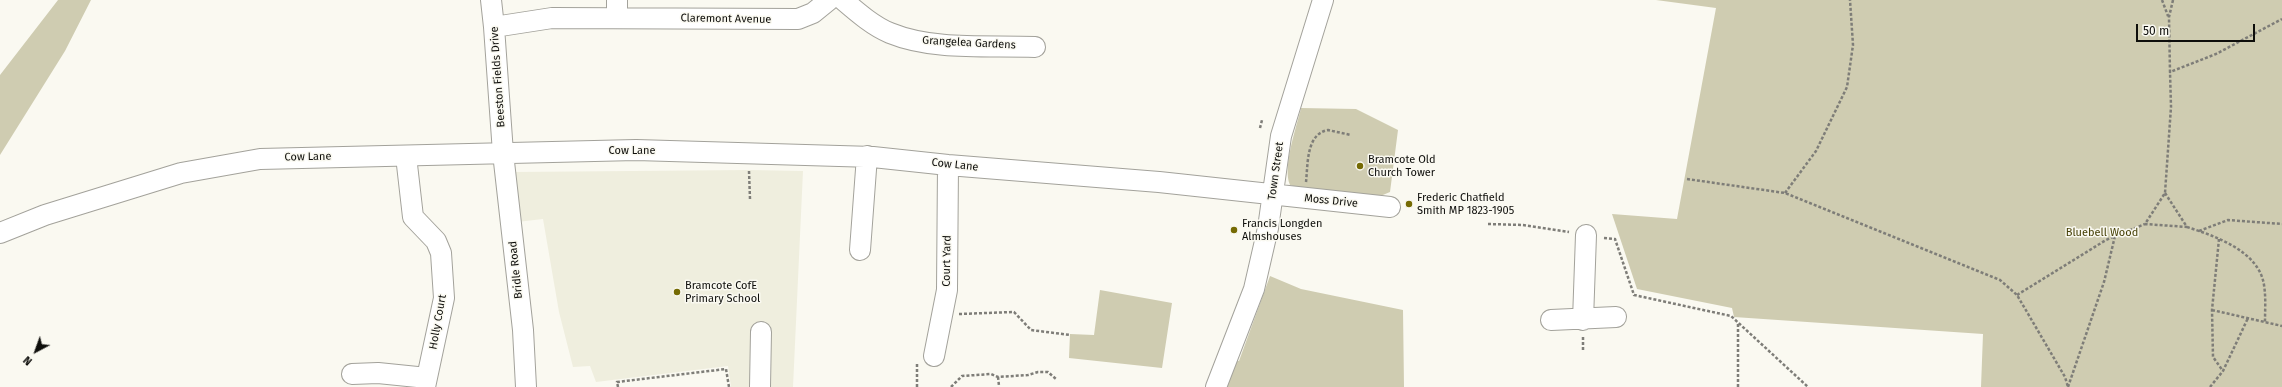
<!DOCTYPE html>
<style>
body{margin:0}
#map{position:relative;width:2282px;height:387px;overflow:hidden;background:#faf9f1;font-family:"Fira Sans",sans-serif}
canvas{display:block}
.north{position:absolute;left:16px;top:331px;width:40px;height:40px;-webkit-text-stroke:3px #faf9f1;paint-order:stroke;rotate:221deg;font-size:11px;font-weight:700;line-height:16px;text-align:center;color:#0e0e0b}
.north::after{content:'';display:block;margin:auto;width:14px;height:18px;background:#0e0e0b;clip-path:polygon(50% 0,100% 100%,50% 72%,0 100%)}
.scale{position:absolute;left:2136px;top:24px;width:119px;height:18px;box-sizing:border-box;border:2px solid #0e0e0b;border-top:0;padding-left:5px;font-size:12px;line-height:14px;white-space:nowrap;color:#0e0e0b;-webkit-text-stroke:3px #faf9f1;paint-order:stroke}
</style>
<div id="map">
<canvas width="2282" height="387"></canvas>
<div class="north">N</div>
<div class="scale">50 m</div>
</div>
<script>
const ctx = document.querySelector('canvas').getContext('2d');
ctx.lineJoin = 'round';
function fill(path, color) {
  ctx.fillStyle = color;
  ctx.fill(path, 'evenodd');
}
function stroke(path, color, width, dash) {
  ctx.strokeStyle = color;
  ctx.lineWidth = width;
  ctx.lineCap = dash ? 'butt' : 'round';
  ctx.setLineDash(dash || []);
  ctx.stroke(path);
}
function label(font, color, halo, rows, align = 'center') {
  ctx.font = font + ' "Fira Sans",sans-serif';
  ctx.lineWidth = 3;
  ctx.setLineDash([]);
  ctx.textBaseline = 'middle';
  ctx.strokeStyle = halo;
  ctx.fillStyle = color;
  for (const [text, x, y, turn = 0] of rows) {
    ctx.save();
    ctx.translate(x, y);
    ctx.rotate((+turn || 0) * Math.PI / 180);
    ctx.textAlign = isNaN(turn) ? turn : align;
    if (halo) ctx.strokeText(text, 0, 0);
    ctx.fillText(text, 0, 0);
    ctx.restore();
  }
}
fill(new Path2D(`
 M749 170 803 171 793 387H731L728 366 596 382 590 366 573 367 559 312 543 219 517 222 514 172Z`), '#efeede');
fill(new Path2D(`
 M58 0H91L65 51 0 155V75Z
 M1656 0H2282V387H1981L1983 334 1734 317 1732 308 1637 289 1612 214 1677 219 1716 8Z
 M1301 108 1356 109 1398 130 1390 192 1378 197 1296 187 1290 185C1282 167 1297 126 1301 108Z
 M1270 276 1301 289 1403 310 1404 387H1225L1235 360 1239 361Z
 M1100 290 1172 303 1162 368 1069 358 1070 334 1094 335Z`), '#cfccb1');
const minor = new Path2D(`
 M491 0 494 27 503 153 523 330 526 387
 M843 0C857 12 873 26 890 33 934 51 989 45 1035 47
 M617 17V0
 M494 27 552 18 798 19 813 13 829 0
 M406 156 413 217 436 241 441 253 444 298 425 387
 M0 233 45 215 181 173 260 159 636 150 873 157 948 165 1159 182 1390 207
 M860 250 867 156
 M1551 320 1616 317
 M1583 320 1586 235
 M934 356 947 290 948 165
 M352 374 378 373 427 378
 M760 387 761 332
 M1216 387 1254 289 1268 228 1281 136 1323 0`);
stroke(minor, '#a3a29b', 22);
stroke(new Path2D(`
 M2162 0 2168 16
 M2173 0 2169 17 2170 72 2216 54 2282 19
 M1260 128 1262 120
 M749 171 750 199
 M1687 179 1785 193 2000 280 2017 295 2065 377 2068 387
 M1306 182C1308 164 1306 134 1328 130L1351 135
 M1785 193 1816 151 1847 87 1853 45 1850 0
 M2165 193 2187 227 2145 224 2165 193 2171 107 2170 72
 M1488 224 1523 225 1569 232
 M2187 227C2215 236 2259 251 2264 285 2266 297 2265 310 2265 322
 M2199 231 2228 220 2282 224
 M1604 238 1615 239 1634 295 1731 316 1808 387
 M2219 239 2212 310 2213 357 2223 371
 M2017 295 2106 240 2145 224
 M2212 310 2282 326
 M959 314 1014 312 1031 330 1070 335
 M1583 350V336
 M998 377 999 386
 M618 387 617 382 726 369 729 387
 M917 387V362
 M951 387 962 376 991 374 998 377 1028 375 1038 372H1048L1056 379
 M1738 387V323
 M2068 387 2104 282 2115 236
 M2210 387 2223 371 2248 318`), '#7e7d78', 2.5, [3, 2]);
stroke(minor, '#fff', 20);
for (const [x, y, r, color] of [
 [1360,166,4,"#756a03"],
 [1409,204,4,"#756a03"],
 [1234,230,4,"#756a03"],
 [677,292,4,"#756a03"]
]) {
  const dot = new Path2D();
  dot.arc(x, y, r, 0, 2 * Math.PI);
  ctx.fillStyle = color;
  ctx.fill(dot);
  stroke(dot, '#faf9f1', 1.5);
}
label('11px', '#0e0e0b', '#faf9f1', [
 ["Claremont Avenue",726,19,1],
 ["Grangelea Gardens",969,43,3],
 ["Beeston Fields Drive",498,77,-94],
 ["Cow Lane",632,151],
 ["Cow Lane",308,157,-1],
 ["Cow Lane",955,165,6],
 ["Town Street",1276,171,-82],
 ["Moss Drive",1331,201,6],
 ["Court Yard",947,261,-89],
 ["Bridle Road",516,270,-96],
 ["Holly Court",438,322,-80]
]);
label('11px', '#0e0e0b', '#faf9f1', [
 ["Bramcote Old",1368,160],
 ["Church Tower",1368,173],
 ["Frederic Chatfield",1417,198],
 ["Smith MP 1823-1905",1417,211],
 ["Francis Longden",1242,224],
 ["Almshouses",1242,237],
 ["Bramcote CofE",685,286],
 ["Primary School",685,299]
], 'left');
label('11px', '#453f05', '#faf9f1', [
 ["Bluebell Wood",2102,233]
]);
</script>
